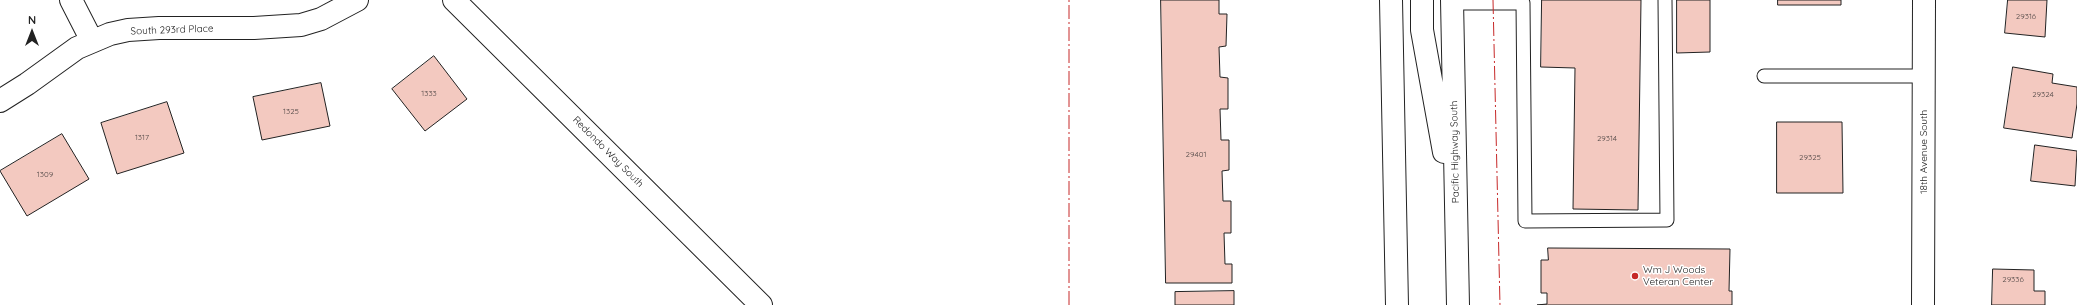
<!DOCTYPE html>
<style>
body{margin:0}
#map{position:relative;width:2077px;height:305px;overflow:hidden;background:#fff;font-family:Quicksand,sans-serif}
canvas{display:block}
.north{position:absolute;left:12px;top:12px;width:40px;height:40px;-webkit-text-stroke:3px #fff;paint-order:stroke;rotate:0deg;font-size:11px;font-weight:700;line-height:16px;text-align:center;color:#222}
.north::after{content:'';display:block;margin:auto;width:14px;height:18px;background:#222;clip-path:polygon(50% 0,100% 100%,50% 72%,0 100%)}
</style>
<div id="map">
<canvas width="2077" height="305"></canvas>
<div class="north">N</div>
</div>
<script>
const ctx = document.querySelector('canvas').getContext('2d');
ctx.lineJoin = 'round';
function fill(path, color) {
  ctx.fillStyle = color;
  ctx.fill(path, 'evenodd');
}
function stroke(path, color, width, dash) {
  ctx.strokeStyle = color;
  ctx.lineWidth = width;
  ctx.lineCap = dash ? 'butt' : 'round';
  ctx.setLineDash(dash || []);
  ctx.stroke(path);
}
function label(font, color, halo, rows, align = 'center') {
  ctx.font = font + ' Quicksand,sans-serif';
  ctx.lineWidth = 3;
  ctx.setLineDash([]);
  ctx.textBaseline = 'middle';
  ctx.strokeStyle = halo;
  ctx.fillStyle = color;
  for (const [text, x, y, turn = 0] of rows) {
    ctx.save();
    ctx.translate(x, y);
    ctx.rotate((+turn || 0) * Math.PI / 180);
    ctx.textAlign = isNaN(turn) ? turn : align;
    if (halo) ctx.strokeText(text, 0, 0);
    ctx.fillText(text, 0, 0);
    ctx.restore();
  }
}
const building = new Path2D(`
 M1161 0H1219V14H1227L1226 46 1219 47 1220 77 1228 78V109H1220L1221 140H1229V170L1222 171 1223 201H1231V233H1224L1225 264H1232V283H1166Z
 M1542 0H1641L1638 210 1573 209 1575 68 1541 67Z
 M1677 0H1710V52L1677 53Z
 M1778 0H1841V5H1778Z
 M2008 0H2047L2045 37 2005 33Z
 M434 56 467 99 425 131 392 89Z
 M2013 67 2053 74 2052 83 2077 87V104L2072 138 2004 128Z
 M321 83 330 126 262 140 253 97Z
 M167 102 184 153 117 174 101 123Z
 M1777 122H1842L1843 193H1777Z
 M62 134 89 179 27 216 0 171Z
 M2035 145 2077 151 2075 186 2031 181Z
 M1548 248 1730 249 1729 291H1732V305H1537L1547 304V293H1541V260H1548Z
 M1993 269 2034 270V291H2045V305H1992Z
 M1234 291V305H1175V292Z`);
fill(building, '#f3c9c0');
stroke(building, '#222', 1);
const lane = new Path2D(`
 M1452 3H1523L1525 221 1667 220 1665 0
 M1764 76H1924`);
const street = new Path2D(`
 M71 0 92 41
 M0 101 27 84 77 48 110 34 128 30 159 28H254L301 25 321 19 357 0
 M1923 305 1924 0`);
const secondary = new Path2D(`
 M454 0 761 305`);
const primary = new Path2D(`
 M1391 0 1397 305
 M1422 0V30L1444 152
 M1452 0 1458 305`);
stroke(lane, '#222', 15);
stroke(street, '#222', 24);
stroke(secondary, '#222', 24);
stroke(primary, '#222', 24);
stroke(lane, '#fff', 13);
stroke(street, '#fff', 22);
stroke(secondary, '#fff', 22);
stroke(primary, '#fff', 22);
stroke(new Path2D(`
 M1493 0 1500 305
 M1069 305V0`), '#c62828', 1, [14, 3, 2, 3]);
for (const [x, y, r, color] of [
 [1635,276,4,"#c62828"]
]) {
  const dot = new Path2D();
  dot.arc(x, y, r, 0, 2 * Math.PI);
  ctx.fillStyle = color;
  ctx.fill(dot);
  stroke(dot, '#fff', 1.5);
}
label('8px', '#564c4a', null, [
 ["29316",2026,17],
 ["1333",429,94],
 ["29324",2043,95],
 ["1325",291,112],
 ["1317",142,138],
 ["29314",1607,139],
 ["29401",1196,155],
 ["29325",1810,158],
 ["1309",45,175],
 ["29336",2013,280]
]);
label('10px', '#222', '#fff', [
 ["South 293rd Place",172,30,-2],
 ["Redondo Way South",608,152,45],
 ["Pacific Highway South",1455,152,-91],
 ["18th Avenue South",1924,152,-90]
]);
label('10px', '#222', '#fff', [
 ["Wm J Woods",1643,270],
 ["Veteran Center",1643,282]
], 'left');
</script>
